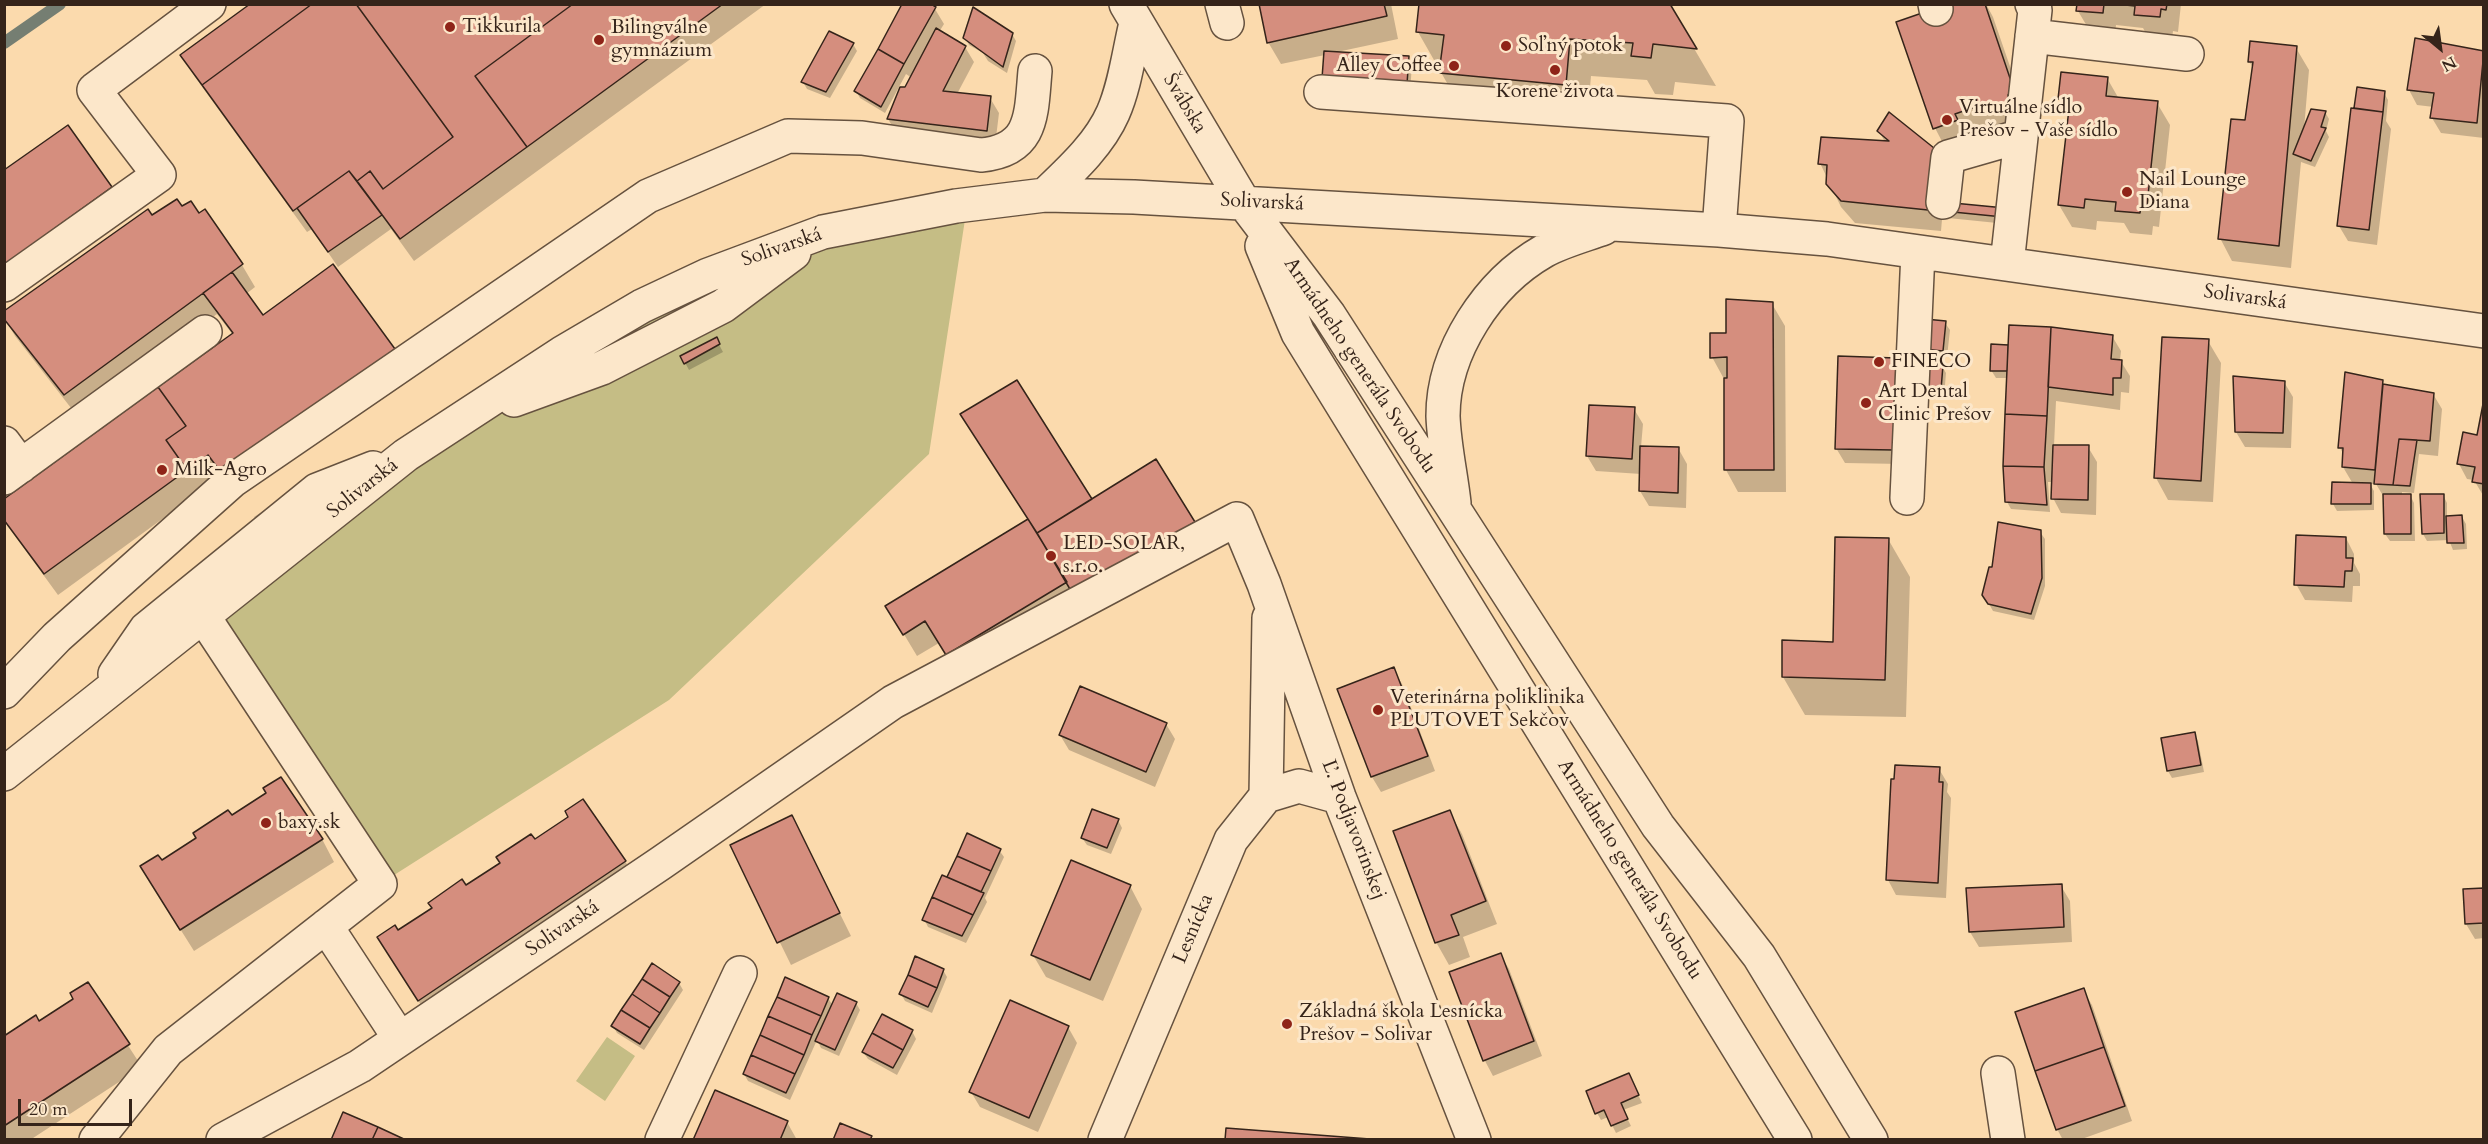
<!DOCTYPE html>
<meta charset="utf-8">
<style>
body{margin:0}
#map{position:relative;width:2488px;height:1144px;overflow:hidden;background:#fbdaad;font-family:Cardo,serif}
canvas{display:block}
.frame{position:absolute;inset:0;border:6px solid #35241a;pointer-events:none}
.north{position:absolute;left:2410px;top:18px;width:60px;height:60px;-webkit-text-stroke:4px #fce7ca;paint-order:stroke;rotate:151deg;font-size:16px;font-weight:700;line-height:24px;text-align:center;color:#35241a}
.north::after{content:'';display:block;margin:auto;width:21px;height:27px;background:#35241a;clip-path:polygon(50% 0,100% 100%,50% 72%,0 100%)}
.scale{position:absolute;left:18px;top:1099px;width:114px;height:27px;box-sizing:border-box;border:3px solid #35241a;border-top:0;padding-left:8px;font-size:18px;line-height:21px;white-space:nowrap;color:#35241a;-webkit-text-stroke:4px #fce7ca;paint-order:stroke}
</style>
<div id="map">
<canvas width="2488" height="1144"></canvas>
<div class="frame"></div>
<div class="north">N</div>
<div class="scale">20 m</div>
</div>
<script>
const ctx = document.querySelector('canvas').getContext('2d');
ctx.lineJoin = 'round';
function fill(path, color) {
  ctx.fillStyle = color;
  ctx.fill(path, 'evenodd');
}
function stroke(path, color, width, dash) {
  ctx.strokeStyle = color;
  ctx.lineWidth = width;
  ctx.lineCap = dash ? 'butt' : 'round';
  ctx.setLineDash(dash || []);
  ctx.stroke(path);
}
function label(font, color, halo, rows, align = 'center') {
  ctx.font = font + ' Cardo,serif';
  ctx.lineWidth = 6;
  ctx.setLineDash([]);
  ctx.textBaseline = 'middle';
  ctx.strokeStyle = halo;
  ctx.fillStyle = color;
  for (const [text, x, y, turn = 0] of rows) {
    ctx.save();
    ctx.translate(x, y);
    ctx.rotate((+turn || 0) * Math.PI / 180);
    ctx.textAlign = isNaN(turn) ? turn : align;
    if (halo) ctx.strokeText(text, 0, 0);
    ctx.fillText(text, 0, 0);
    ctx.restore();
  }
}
fill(new Path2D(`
 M968 200 929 454 669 700 391 877 214 617 488 411 702 289Z
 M607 1037 635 1056 605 1101 576 1081Z`), '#c5bd85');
fill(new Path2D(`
 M252 4H766L414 261 391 229 338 267 312 229 307 232 195 77 182 55Z
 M1260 4H1391L1398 39 1337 52 1408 57 1412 65 1409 105 1325 55 1281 64 1268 42Z
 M1668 4 1716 86 1675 82 1673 95 1655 94 1647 80 1591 76 1587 123 1463 111 1418 32Z
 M1952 4H1986L1993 17 2027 116 1947 151 1935 128Z
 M2079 4H2181L2178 32 2173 31 2172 39 2148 37 2143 28 2116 25 2115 35 2091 33 2078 11Z
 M935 9 944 24 939 32 965 47 974 62 957 94 990 98 999 113 995 146 897 134 888 119 901 89H906L912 78 906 74 885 113 860 98 856 91Z
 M1012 34 1016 41 1007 73 988 61 983 53 969 45 965 37Z
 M853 44 857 51 830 98 807 89 803 82Z
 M2296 48 2309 70 2304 129 2325 112 2329 119 2326 131 2329 137 2315 167 2301 162 2291 268 2232 261 2220 238 2246 122 2253 68 2249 61Z
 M2484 53V138L2441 133 2432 118 2434 107 2417 105 2409 90Z
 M2107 78 2119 99 2157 103 2170 125 2159 227 2153 226 2152 235 2130 233 2124 223 2097 221 2096 230 2072 227 2059 205 2069 115 2060 99Z
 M2384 93 2388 100 2386 121 2391 129 2377 245 2348 241 2339 226 2356 108Z
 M67 127 124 210 4 296Z
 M1879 131 1933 149 1943 203 2004 209 2007 224 1948 218 1943 208 1941 231 1855 223 1841 207 1820 163 1885 142Z
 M181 208 199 215 242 265 255 287 246 294 263 317 333 266 394 350 58 595 4 521V501L233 335 217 314 78 417 15 336 4 317 151 217Z
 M1772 304 1785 326 1786 492H1738L1726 470 1724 379 1712 357 1728 334Z
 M1945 323 1950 330 1947 357 1928 356 1924 348Z
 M2112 336 2121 351 2120 360 2130 376 2129 393 2121 392 2120 410 2056 401 2054 446 2088 447 2097 462 2096 515 2061 513 2053 498V482H2048L2050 512 2011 509 2007 502 2008 378H1996L1991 370 1993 345Z
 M716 339 723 352 689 370 682 357Z
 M2208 341 2221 363 2213 502 2168 500 2156 478Z
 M1896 359 1904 374 1902 464 1845 463 1836 448Z
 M1942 366 1946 373 1944 397 1927 395 1923 388Z
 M2234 378 2284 382 2293 397 2291 448 2245 447 2236 432Z
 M2382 381 2385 386 2433 394 2442 409 2438 456 2419 454 2414 493 2402 492V495H2410L2414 503 2415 541H2390L2385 534V499L2376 484H2370L2374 491V510L2337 511 2333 504 2353 484 2343 467 2344 455 2340 448Z
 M2484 408V497L2474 480 2467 479 2459 464 2478 437Z
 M1634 409 1643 424 1641 447 1678 448 1687 464 1686 508 1649 506 1640 491 1641 474 1596 471 1587 456Z
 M290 493 263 531 254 517Z
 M2443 495 2447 503V517H2462L2466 524 2467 549 2453 550 2449 540 2427 541 2423 534Z
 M1091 501 1193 522 1206 544 1088 617 1081 604 960 677 939 643 917 656 887 606 1029 520Z
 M2040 532 2045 539V586L2034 620 1993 611 1984 595 1993 569Z
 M2346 538 2354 554V563L2360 574V586H2353L2352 602 2305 600 2296 584Z
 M1888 539 1910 577 1906 717 1805 715 1783 677 1834 643Z
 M1393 669 1402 684 1435 771 1381 792 1372 777 1339 690Z
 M1166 724 1175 739 1155 787 1069 750 1060 735Z
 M2194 733 2198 741 2204 772 2172 778 2168 771 2162 740Z
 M1939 769 1948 784 1947 792 1951 798 1946 898 1896 895 1888 880Z
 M1449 811 1462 834 1497 924 1463 937 1470 957 1449 965 1436 942Z
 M792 817 851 936 791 965 732 845Z
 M231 818 322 839 334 862 194 951 155 889 162 862Z
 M1118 820 1122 828 1111 854 1087 845 1082 838Z
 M968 835 999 850 1004 857 985 898 987 902 966 943 928 927 924 919Z
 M534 841 625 861 638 884 432 1022 392 960 398 932Z
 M1130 886 1142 909 1103 1001 1046 977 1033 955Z
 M2061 886 2070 901 2072 942 1979 947 1970 932Z
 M2484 889V938L2475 939 2466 924Z
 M1500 954 1509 969 1542 1056 1493 1076 1485 1061 1451 973Z
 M943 970 947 977 932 1013 905 1001 901 994Z
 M679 983 683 990 644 1050 617 1033 613 1026Z
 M88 984 142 1067 30 1140H4V1046L75 999Z
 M2083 990 2092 1005 2132 1121 2079 1140H2063L2057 1129Z
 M828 998 833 1006 856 1003 860 1010 839 1056 821 1048 817 1040 790 1100 748 1081 744 1074Z
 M1068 1027 1077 1043 1038 1132 980 1107 971 1092Z
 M912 1031 916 1039 897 1075 868 1059 863 1052Z
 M1632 1082 1642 1103 1623 1110 1631 1126 1616 1133 1608 1117 1601 1120 1597 1113Z
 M787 1122 797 1140H695Z`), '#0003');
stroke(new Path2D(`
 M4 43 60 4`), '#757e72', 12);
const building = new Path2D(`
 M250 4H312L202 85 180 55Z
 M312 4H356L453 137 383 189 370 171 357 181 349 171 293 211 202 85Z
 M356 4H573L475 76 527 147 400 239 357 181 370 171 383 189 453 137Z
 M573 4H723L527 147 475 76Z
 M902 4H931L936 7 904 64 878 49Z
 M1259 4H1384L1387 16 1267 43Z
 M1419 4H1670L1697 49 1653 44 1651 58 1631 56 1633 43 1570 39 1566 85 1439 73 1444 35 1416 32Z
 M1948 4H1985L2015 93 2008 95 2011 103 1988 110 1986 103 1975 107 1955 114 1958 120 1933 129 1896 22Z
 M2077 4H2104L2103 13 2076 11Z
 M2116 4H2167L2166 10 2161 9 2160 17 2134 15 2135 6Z
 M973 7 1013 33 1003 67 963 38Z
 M936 28 966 46 943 91 991 96 987 131 887 119 900 87H905Z
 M829 31 854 43 826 92 801 82Z
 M2415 38 2484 51 2477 123 2430 118 2434 93 2407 90Z
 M2250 41 2297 46 2279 246 2218 239 2231 119 2245 120 2253 62H2248Z
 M878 49 904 64 881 107 854 91Z
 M1324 51 1409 56 1406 98 1321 92Z
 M2061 72 2108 77 2106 96 2158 101 2147 205H2141L2140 213 2115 211 2116 202 2104 201 2085 199 2084 208 2058 205 2070 100 2058 99Z
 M2357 87 2385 91 2383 112 2354 108Z
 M2351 108 2383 112 2369 230 2337 226Z
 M2311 109 2326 111 2321 127 2326 128 2311 161 2293 154Z
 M1889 112 1934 148 1928 210 1841 201 1826 184 1827 165 1818 164 1821 137 1889 141 1877 131Z
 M68 125 112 187 4 265V170Z
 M349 171 382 215 328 252 297 208Z
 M177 199 182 206 191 201 199 213 205 209 243 264 64 395 4 319V311L148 209 152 215Z
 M1943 202 2005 208 2003 217 1943 211Z
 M333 264 395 349 223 475 208 455 187 470 166 440 186 426 158 387 233 333 203 293 232 272 263 315Z
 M1726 299 1773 302 1774 470H1724V378H1727V357L1710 358V333H1726Z
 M1925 319 1946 321 1943 351 1922 349Z
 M2009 325 2051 327 2047 416 2005 414Z
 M2051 327 2113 335 2111 359 2122 360 2121 378H2113V395L2048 387Z
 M717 337 720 344 684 364 680 356Z
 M2162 337 2209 339 2201 481 2154 478Z
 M1991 344 2008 345 2007 371H1990Z
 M1838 356 1896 358 1894 450 1835 449Z
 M1923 363 1943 365 1941 390 1921 388Z
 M2345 372 2383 380 2375 470 2342 467 2343 448H2338Z
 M2233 376 2285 381 2283 433 2235 432Z
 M1017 380 1092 499 1037 533 960 414Z
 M2383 384 2434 393 2430 441 2399 439 2393 485 2374 484Z
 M158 387 186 426 166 440 187 470 44 574 4 520V499Z
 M2483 404H2484V484L2472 482 2475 467 2457 464 2463 432 2477 435Z
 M1589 405 1635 407 1632 459 1586 456Z
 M2005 414 2047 416 2044 467 2003 466Z
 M2399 439 2417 440 2410 486 2393 485Z
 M2053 445H2089L2088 500 2051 499Z
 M1640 446 1679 447 1678 493 1639 491Z
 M1156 459 1195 522 1074 596 1037 533Z
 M2003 466 2044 467 2047 505 2005 502Z
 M2332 482 2371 483V504H2331Z
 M2383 494H2411V534H2384Z
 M2420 494H2444V533L2422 534Z
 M2462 515 2464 543H2447L2446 516Z
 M1028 519 1067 582 946 655 925 621 903 635 885 606Z
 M1998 522 2041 530 2042 578 2031 614 1988 604 1982 595 1989 567H1992Z
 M2296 535 2346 537V558H2353L2352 571H2345L2344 587 2294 585Z
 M1835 537 1889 538 1885 680 1782 677V640L1833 642Z
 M1394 667 1428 756 1371 777 1337 689Z
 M1080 686 1167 723 1146 772 1059 735Z
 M2195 732 2201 765 2167 771 2161 738Z
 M1895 765 1940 767 1939 782H1943L1938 883 1886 880 1891 779H1894Z
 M281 777 323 839 180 930 140 866 158 855 162 860 196 838 193 833 228 810 232 815 266 793 263 788Z
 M583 799 626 861 418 1001 377 937 395 925 398 930 432 908 428 903 462 879 466 885 500 863 496 857 531 834 535 839 568 817 565 811Z
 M1092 809 1119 819 1107 848 1081 838Z
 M1450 810 1486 901 1451 915 1459 935 1435 943 1393 831Z
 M792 815 840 913 777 943 730 845Z
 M967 833 1001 849 991 871 957 856Z
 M957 856 991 871 981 892 947 877Z
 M1071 860 1131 885 1090 980 1031 955Z
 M942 875 984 893 973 915 932 897Z
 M2062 884 2064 927 1969 932 1966 888Z
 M2484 888V923L2465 924 2463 889Z
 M932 897 973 915 962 936 922 920Z
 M1501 953 1534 1041 1483 1061 1449 972Z
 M915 956 944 969 937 988 908 975Z
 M652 963 680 982 670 997 642 979Z
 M908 975 937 988 928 1007 899 994Z
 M785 977 829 997 821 1016 777 997Z
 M642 979 670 997 660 1013 632 994Z
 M88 982 130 1044 4 1126V1036L36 1015 39 1021 73 999 70 993Z
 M2084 988 2104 1047 2035 1071 2015 1012Z
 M837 993 857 1002 835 1050 815 1041Z
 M632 994 660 1013 650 1028 621 1010Z
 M777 997 821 1016 812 1035 768 1016Z
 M1010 1000 1069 1026 1029 1118 969 1092Z
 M621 1010 650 1028 640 1044 611 1026Z
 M882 1014 913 1030 903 1050 872 1033Z
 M768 1016 812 1035 804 1055 760 1035Z
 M872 1033 903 1050 893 1068 862 1052Z
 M760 1035 804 1055 795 1074 751 1055Z
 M2104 1047 2125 1106 2056 1130 2035 1071Z
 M751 1055 795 1074 786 1093 743 1074Z
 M1629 1073 1639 1095 1621 1103 1628 1119 1611 1126 1604 1110 1595 1114 1586 1091Z
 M715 1090 788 1121 780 1140H693Z
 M343 1112 378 1127 372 1140H331Z
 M840 1123 872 1136 870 1140H833Z
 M378 1127 406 1140H372Z
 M1226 1128 1383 1140H1225Z`);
fill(building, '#d58e7e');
stroke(building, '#35241a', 1.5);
const minor = new Path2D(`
 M1126 4 1244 203 1329 315 1658 826 1759 956 1871 1140
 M1222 4 1227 23
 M1935 4 1936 9
 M2032 36 2187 54
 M1321 92 1727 121 1719 230
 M1045 195C1070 171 1099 145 1113 113 1125 86 1129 52 1136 23
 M1943 202 1948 157 2021 136
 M1262 246 1298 333 1795 1140
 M2007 264 2035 10 2032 4
 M4 285 159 175 94 90 209 4
 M514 400 602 368 723 306 794 253
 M4 443 21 466
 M4 478 205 332
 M1907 498 1918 252
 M1454 503C1451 475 1444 445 1443 416 1443 351 1488 283 1544 251 1562 241 1585 235 1604 228
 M115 674 146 629 317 490 373 468
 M4 692 57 637 232 481 648 196 788 136 862 138 981 155C1034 150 1031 114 1035 71
 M4 774 406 455 562 353 642 306 708 275 823 232 956 206 1045 195 1134 197 1719 230 1827 239 2484 331
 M1266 796 1269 618
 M326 926 400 1039
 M1998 1073 2008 1140
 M96 1140 168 1050 380 884 203 616
 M223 1140 360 1066 661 863 893 702 1237 519 1264 584 1339 797 1474 1140
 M662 1140 740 973
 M1105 1140 1231 840 1266 796 1299 786 1339 797`);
stroke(minor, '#66523f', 36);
stroke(minor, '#fce7ca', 33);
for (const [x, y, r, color] of [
 [450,27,6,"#8f2418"],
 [599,40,6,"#8f2418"],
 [1506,46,6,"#8f2418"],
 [1454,66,6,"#8f2418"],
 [1555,70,6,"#8f2418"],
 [1947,120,6,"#8f2418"],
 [2127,192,6,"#8f2418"],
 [1879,362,6,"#8f2418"],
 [1866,403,6,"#8f2418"],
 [162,470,6,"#8f2418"],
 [1051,556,6,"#8f2418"],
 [1378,710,6,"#8f2418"],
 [266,823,6,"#8f2418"],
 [1287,1024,6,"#8f2418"]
]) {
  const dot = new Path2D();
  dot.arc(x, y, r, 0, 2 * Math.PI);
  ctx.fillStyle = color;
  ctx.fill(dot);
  stroke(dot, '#fce7ca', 2);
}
label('20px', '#35241a', '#fce7ca', [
 ["Tikkurila",462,27],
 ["Bilingválne",611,28],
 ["gymnázium",611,51],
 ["Soľný potok",1518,46],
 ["Alley Coffee",1442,66,"right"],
 ["Korene života",1555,92,"center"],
 ["Virtuálne sídlo",1959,108],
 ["Prešov - Vaše sídlo",1959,131],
 ["Nail Lounge",2139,180],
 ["Diana",2139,203],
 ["FINECO",1891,362],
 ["Art Dental",1878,392],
 ["Clinic Prešov",1878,415],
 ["Milk-Agro",174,470],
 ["LED-SOLAR,",1063,544],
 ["s.r.o.",1063,567],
 ["Veterinárna poliklinika",1390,698],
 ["PLUTOVET Sekčov",1390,721],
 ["baxy.sk",278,823],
 ["Základná škola Lesnícka",1299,1012],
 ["Prešov - Solivar",1299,1035]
], 'left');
label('20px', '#35241a', '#fce7ca', [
 ["Švábska",1184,104,59],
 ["Solivarská",1262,203,3],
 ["Solivarská",782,248,-19],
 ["Solivarská",2245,298,8],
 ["Armádneho generála Svobodu",1359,366,56],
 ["Solivarská",363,489,-38],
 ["Ľ. Podjavorinskej",1353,830,69],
 ["Armádneho generála Svobodu",1629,870,58],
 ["Solivarská",563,929,-34],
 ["Lesnícka",1194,929,-67]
]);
</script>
